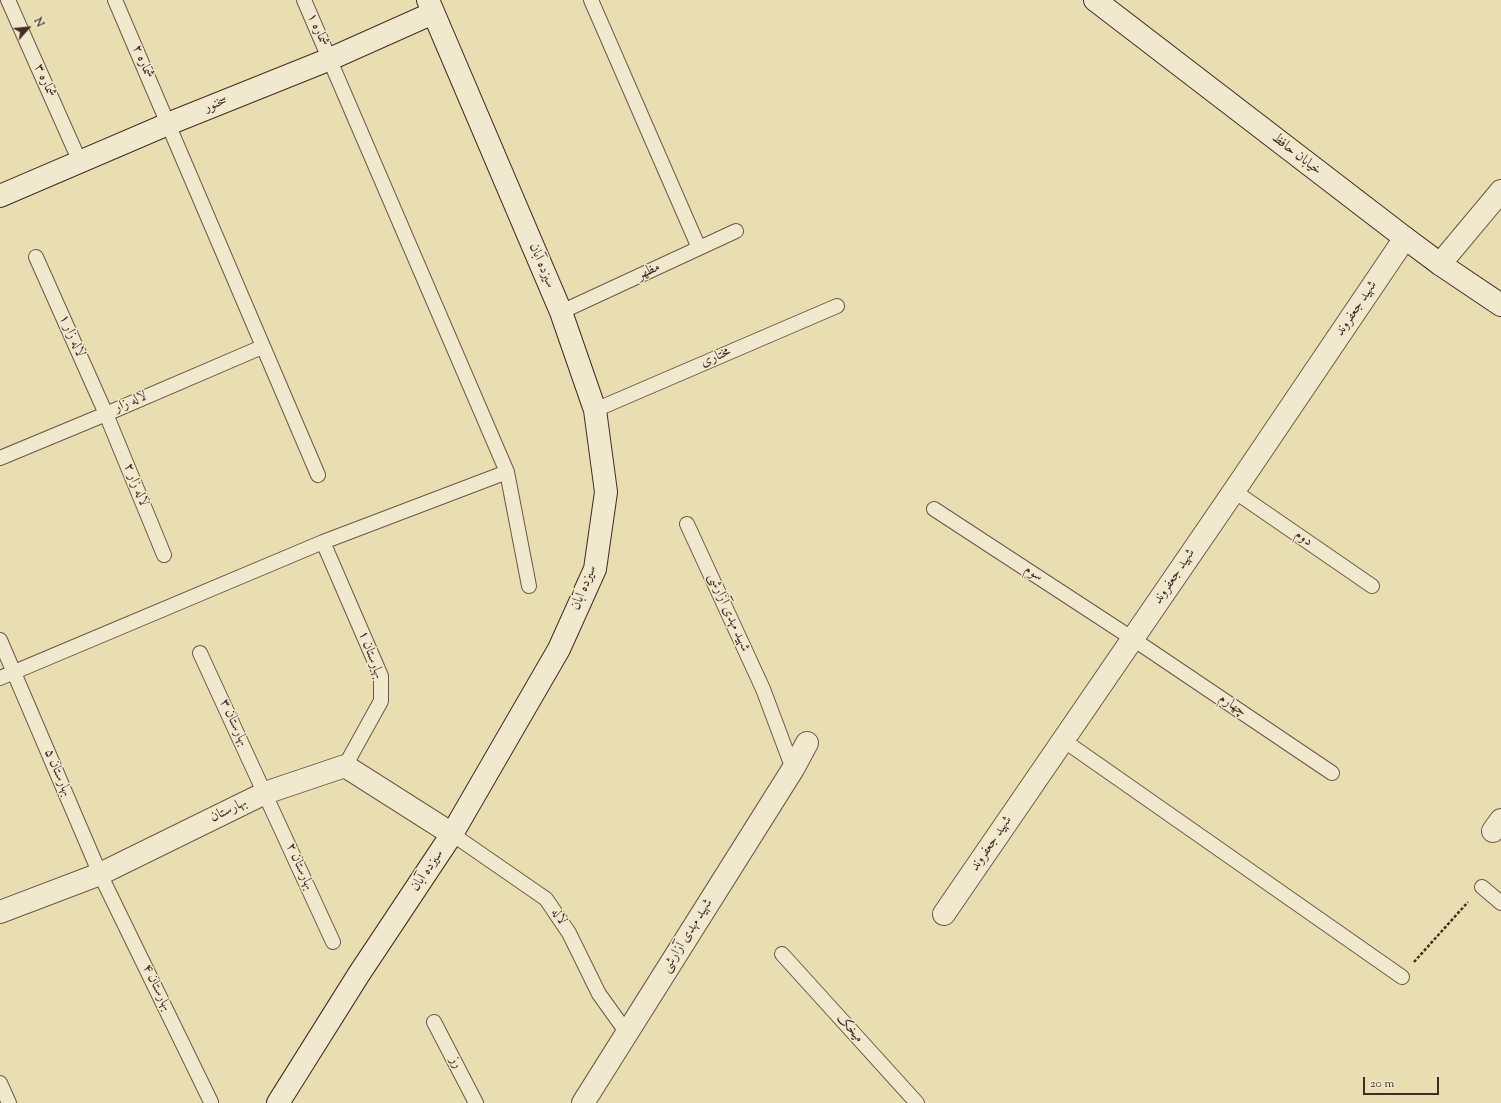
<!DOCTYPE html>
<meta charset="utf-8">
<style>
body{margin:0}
#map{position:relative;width:1501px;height:1103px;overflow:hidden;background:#e9ddb2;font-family:"Sorts Mill Goudy",serif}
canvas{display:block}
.north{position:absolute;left:8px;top:8px;width:40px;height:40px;-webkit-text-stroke:3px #f1e9cd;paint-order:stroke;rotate:63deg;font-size:11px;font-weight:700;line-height:16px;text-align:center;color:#442b22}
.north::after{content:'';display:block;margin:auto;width:14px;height:18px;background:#442b22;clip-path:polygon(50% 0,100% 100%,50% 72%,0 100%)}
.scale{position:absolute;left:1363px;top:1077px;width:76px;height:18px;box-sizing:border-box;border:2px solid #442b22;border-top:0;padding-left:5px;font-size:12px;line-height:14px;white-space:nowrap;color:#442b22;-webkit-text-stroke:3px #f1e9cd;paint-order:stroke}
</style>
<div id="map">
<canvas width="1501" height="1103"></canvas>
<div class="north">N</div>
<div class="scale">20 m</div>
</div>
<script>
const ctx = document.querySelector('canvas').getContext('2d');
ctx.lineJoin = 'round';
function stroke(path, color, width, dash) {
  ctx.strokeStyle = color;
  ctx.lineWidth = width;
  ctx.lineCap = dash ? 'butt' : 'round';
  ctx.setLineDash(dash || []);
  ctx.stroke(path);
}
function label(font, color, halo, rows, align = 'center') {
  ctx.font = font + ' "Sorts Mill Goudy",Amiri,serif';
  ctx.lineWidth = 3;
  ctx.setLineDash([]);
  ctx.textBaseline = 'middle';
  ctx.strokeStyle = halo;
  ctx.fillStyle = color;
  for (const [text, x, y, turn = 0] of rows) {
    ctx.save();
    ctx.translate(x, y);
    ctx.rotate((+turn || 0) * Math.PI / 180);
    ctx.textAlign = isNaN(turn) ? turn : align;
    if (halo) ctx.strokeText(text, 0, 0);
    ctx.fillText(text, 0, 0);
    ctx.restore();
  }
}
const lane = new Path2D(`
 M8 0 80 162
 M115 0 318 475
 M304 0 507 472 529 586
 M591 0 699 248
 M36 257 106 414 164 555
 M561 312 736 231
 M595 410 837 306
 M0 458 106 414 262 347
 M1234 491 1372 586
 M934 509 1133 639 1332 773
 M687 524 763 689 793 769
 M323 542 381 676V701L345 766
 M0 640 100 874 211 1102
 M200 653 333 942
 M0 678 323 542 507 472
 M1063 740 1402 977
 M452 834 546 899 569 933 599 994 627 1033
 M1482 887 1501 903
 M782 954 917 1103
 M434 1022 476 1103
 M0 1083 9 1103`);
const street = new Path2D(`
 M1440 264 1501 191
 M1493 831 1501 820
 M0 912 100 874 265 793 345 766 452 834
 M944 914 1234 491 1405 238
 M583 1103 793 769 807 743`);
const secondary = new Path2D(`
 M1095 0 1405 238 1440 264 1501 305
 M0 196 168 124 330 59 433 13
 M278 1103 359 974 452 834 559 649 595 569 606 492 595 410 561 312 428 0`);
stroke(lane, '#6d5846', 16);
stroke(street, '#6d5846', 24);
stroke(secondary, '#442b22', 24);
stroke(new Path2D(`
 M1414 962 1468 902`), '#442b22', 2.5, [3, 2]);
stroke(lane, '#f1e9cd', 14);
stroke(street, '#f1e9cd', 22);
stroke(secondary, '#f1e9cd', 22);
label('14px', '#442b22', '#f1e9cd', [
 ["شماره ۱",317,30,66],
 ["شماره ۲",142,62,67],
 ["شماره ۳",44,81,66],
 ["سخنور",216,105,-22],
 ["خیابان حافظ",1296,155,38],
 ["سیزده آبان",541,266,67],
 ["مظهر",649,272,-25],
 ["شهید جعفروند",1357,309,-56],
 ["لاله زار ۱",71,336,66],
 ["مختاری",716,358,-23],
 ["لاله زار",131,403,-23],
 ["لاله زار ۲",135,485,68],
 ["دوم",1303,539,35],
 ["سوم",1033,574,33],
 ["شهید جعفروند",1175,577,-56],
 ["سیزده آبان",585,588,-68],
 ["شهید مهدی آزارشی",728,613,66],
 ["بهارستان ۱",370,655,70],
 ["چهارم",1232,706,34],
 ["بهارستان ۳",233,723,65],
 ["بهارستان ۵",57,773,67],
 ["بهارستان",229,811,-26],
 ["شهید جعفروند",992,844,-56],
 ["بهارستان ۲",299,867,66],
 ["سیزده آبان",428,871,-56],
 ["لاله",558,917,55],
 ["شهید مهدی آزارشی",688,936,-58],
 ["بهارستان ۴",156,988,64],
 ["میخک",849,1029,48],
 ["رز",455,1063,62]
]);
</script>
